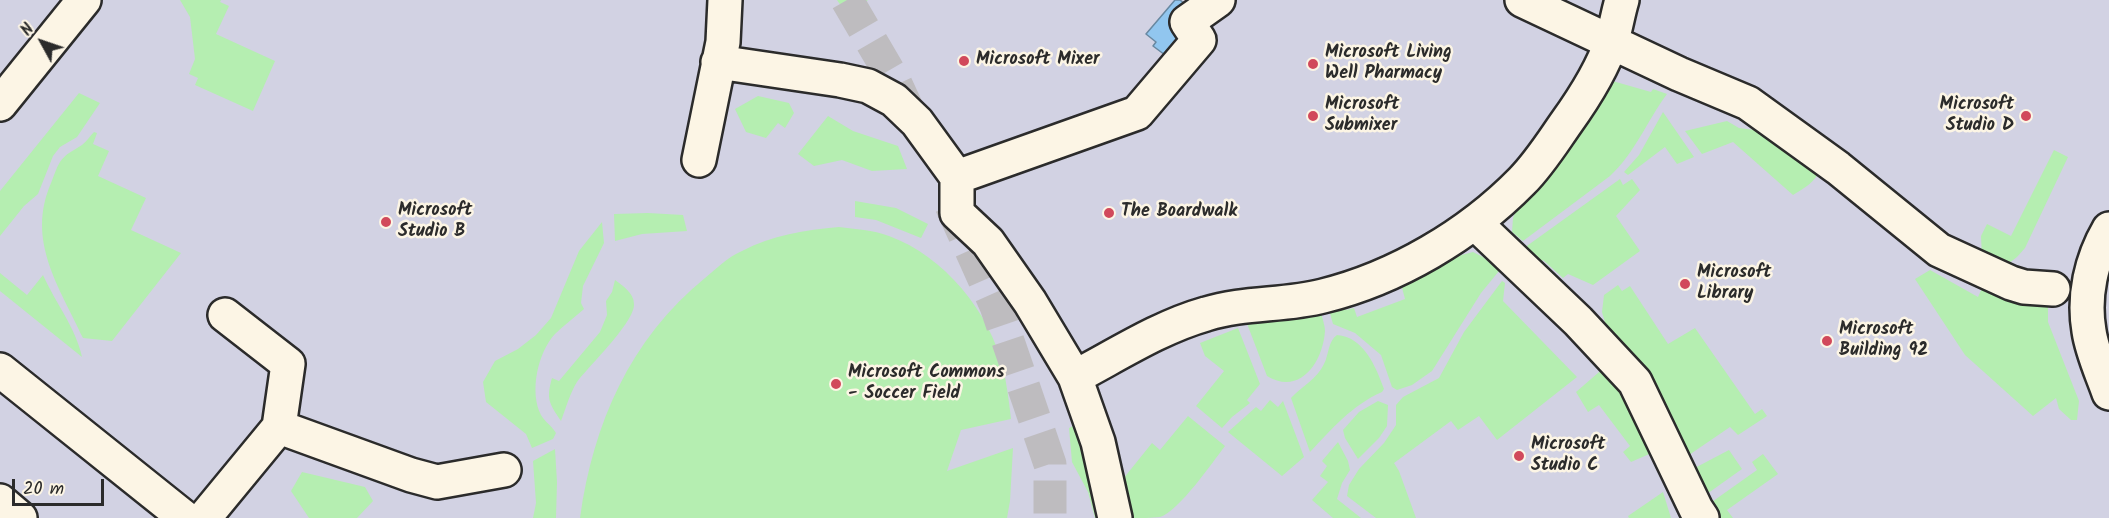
<!DOCTYPE html>
<style>
body{margin:0}
#map{position:relative;width:2109px;height:518px;overflow:hidden;background:#e3e0e4;font-family:Kalam,sans-serif}
canvas{display:block}
.north{position:absolute;left:12px;top:12px;width:60px;height:60px;-webkit-text-stroke:4px #fcf5e5;paint-order:stroke;rotate:310deg;font-size:16px;font-weight:700;line-height:24px;text-align:center;color:#2b2b2b}
.north::after{content:'';display:block;margin:auto;width:21px;height:27px;background:#2b2b2b;clip-path:polygon(50% 0,100% 100%,50% 72%,0 100%)}
.scale{position:absolute;left:12px;top:479px;width:92px;height:27px;box-sizing:border-box;border:3px solid #2b2b2b;border-top:0;padding-left:8px;font-size:18px;line-height:21px;white-space:nowrap;color:#2b2b2b;-webkit-text-stroke:4px #fcf5e5;paint-order:stroke}
</style>
<div id="map">
<canvas width="2109" height="518"></canvas>
<div class="north">N</div>
<div class="scale">20 m</div>
</div>
<script>
const ctx = document.querySelector('canvas').getContext('2d');
ctx.lineJoin = 'round';
function fill(path, color) {
  ctx.fillStyle = color;
  ctx.fill(path, 'evenodd');
}
function stroke(path, color, width, dash) {
  ctx.strokeStyle = color;
  ctx.lineWidth = width;
  ctx.lineCap = dash ? 'butt' : 'round';
  ctx.setLineDash(dash || []);
  ctx.stroke(path);
}
function label(font, color, halo, rows, align = 'center') {
  ctx.font = font + ' Kalam,sans-serif';
  ctx.lineWidth = 5;
  ctx.setLineDash([]);
  ctx.textBaseline = 'middle';
  ctx.strokeStyle = halo;
  ctx.fillStyle = color;
  for (const [text, x, y, turn = 0] of rows) {
    ctx.save();
    ctx.translate(x, y);
    ctx.rotate((+turn || 0) * Math.PI / 180);
    ctx.textAlign = isNaN(turn) ? turn : align;
    if (halo) ctx.strokeText(text, 0, 0);
    ctx.fillText(text, 0, 0);
    ctx.restore();
  }
}
fill(new Path2D(`
 M0 0H2109V518H0Z`), '#d2d2e3');
fill(new Path2D(`
 M180 0H221L220 2 229 6 216 34 275 61 253 111 195 85 198 78 189 74 195 59 190 17Z
 M837 0H868L848 16Z
 M1609 80 1651 92 1653 89 1667 94C1647 121 1635 153 1610 176L1523 241 1512 232 1513 218 1518 206 1546 178 1573 145 1595 111Z
 M79 93 100 103 77 137 60 147 53 156 38 194 24 206 0 236V191Z
 M758 96 789 103 794 113 785 128 778 123 766 138 746 132 735 109Z
 M1663 112 1694 157 1677 164 1665 147 1628 175 1624 172 1639 155Z
 M828 116 853 131 898 146 907 169 872 171 842 160 814 166 798 154Z
 M1727 121 1739 128 1770 132 1818 174C1812 184 1803 189 1793 195L1733 142 1702 154 1685 131Z
 M94 132 97 133 93 144 109 151 98 176 146 198 131 230 181 253 112 341 83 338C59 286 26 241 51 183 54 176 56 168 60 162 66 153 73 151 82 145 86 142 90 136 94 132Z
 M2054 150 2068 157 2025 248 2017 257 2004 267 1982 257 1981 236 1987 224 2011 236Z
 M1620 179 1623 185 1632 179 1640 190 1616 216 1640 251 1593 285 1568 274 1563 278 1543 260 1539 265 1524 248Z
 M855 201 896 208 928 224 921 238 876 220 855 217Z
 M648 213 683 215 687 231 642 234 615 241 614 214Z
 M602 222 604 243 583 286 581 303 584 309C575 317 564 325 555 334 538 352 529 392 541 415 545 422 552 426 556 433L553 439 532 448 526 434 486 402 483 382 495 361 518 349 536 335 551 318 579 251Z
 M839 227C855 229 873 230 889 236 944 256 990 312 1003 368 1007 385 1009 402 1011 419L961 430 947 471 1013 448 1010 501 1007 518H580C593 424 630 339 705 278 717 268 728 257 742 251 772 235 805 230 839 227Z
 M1473 252 1483 257 1499 271 1481 293 1432 371 1412 385 1397 390 1392 387 1381 355 1355 333 1333 324 1329 310 1344 305 1346 310 1354 308 1357 317 1405 299 1401 284 1458 256Z
 M1930 270 1978 297 1982 288 2019 303 2048 307V322L2079 401 2077 420H2071L2059 409 2056 398 2033 416 1965 355 1915 279Z
 M0 273 27 295 43 275C55 302 76 328 82 357L0 291Z
 M615 280C623 286 634 293 634 304 635 322 589 366 577 382 570 393 566 408 561 421 549 403 546 399 552 378L559 381 600 332 607 315 606 301 612 292Z
 M1502 281 1505 283 1503 301 1577 377 1497 440 1479 416 1458 430 1451 421 1394 463 1399 471 1416 518H1376L1347 496 1349 485 1359 469 1384 443 1396 425V405L1403 397 1439 378 1464 332Z
 M1618 285 1622 291 1630 286 1668 344 1695 328 1755 414 1762 409 1767 416 1738 435 1730 427 1689 455 1648 377 1606 326 1602 312 1604 295Z
 M1321 312C1322 318 1325 325 1325 331 1323 362 1300 396 1267 376L1246 321Z
 M1238 328 1260 384 1247 400 1250 403 1232 417 1222 428 1196 406 1224 371 1205 356 1200 343Z
 M1337 335C1364 337 1376 367 1384 389L1382 392C1352 405 1332 429 1310 452L1291 398C1302 386 1317 379 1324 364 1329 354 1328 341 1337 335Z
 M1606 366 1628 399 1654 452 1631 462 1623 452 1630 446 1599 405 1588 412 1576 392Z
 M1270 400 1278 407 1283 401 1304 457 1282 476 1228 432 1256 407 1261 411Z
 M1378 401 1388 405 1387 426 1379 438 1358 459 1345 438 1343 430 1359 412Z
 M1188 416 1225 446C1212 463 1179 511 1160 517 1152 518 1140 518 1131 518L1123 479 1152 443 1160 450Z
 M1075 425 1086 453 1102 516 1095 518 1088 492 1072 462 1069 428Z
 M1338 442 1348 461 1350 470 1342 483 1337 499 1361 518H1333L1312 500 1328 482 1320 476 1327 466 1322 461Z
 M555 449 557 482 556 518H533L536 503 533 461Z
 M1729 450 1742 469 1704 496 1689 471Z
 M1763 454 1778 474 1727 510 1733 518H1719L1709 504 1757 470 1752 462Z
 M302 472 365 487 373 501 357 518H309L291 491Z
 M1663 492 1671 518H1629L1628 516Z`), '#b5eeb1');
const water = new Path2D(`
 M1175 0H1180L1191 9 1189 35 1165 55 1153 46 1156 42 1146 34Z`);
fill(water, '#91c6ef');
stroke(water, '#6888a1', 1.5);
stroke(new Path2D(`
 M847 0 895 82 914 123
 M951 205 996 306 1050 464V518`), '#bebcbf', 33, [33, 16]);
const minor = new Path2D(`
 M1522 0 1679 74 1748 103 1838 168 1939 250 2011 283 2024 287 2053 289
 M718 62 840 80 868 86 894 100 917 122 957 177V213L988 242 1030 302 1075 377 1098 442 1115 518
 M699 160 723 42 725 0
 M957 177 1137 113 1199 40 1187 22 1218 0
 M1475 223 1578 321 1635 382 1696 509 1702 518
 M2109 229C2091 260 2083 296 2089 331 2092 352 2102 373 2109 393
 M0 370 185 518
 M1075 377C1117 355 1160 327 1206 314 1244 302 1285 306 1323 296 1396 278 1469 235 1522 181 1539 164 1552 143 1566 123 1584 98 1602 70 1612 40 1616 27 1618 13 1622 0
 M279 427 411 475 437 482 504 470
 M0 501 20 518
 M204 518 279 427 288 364 225 315`);
const major = new Path2D(`
 M0 104 84 0`);
stroke(minor, '#2b2b2b', 38);
stroke(major, '#2b2b2b', 38);
stroke(minor, '#fcf5e5', 33);
stroke(major, '#fcf5e5', 33);
for (const [x, y, r, color] of [
 [964,61,6,"#d1495b"],
 [1313,64,6,"#d1495b"],
 [1313,116,6,"#d1495b"],
 [2026,116,6,"#d1495b"],
 [1109,213,6,"#d1495b"],
 [386,222,6,"#d1495b"],
 [1685,284,6,"#d1495b"],
 [1827,341,6,"#d1495b"],
 [836,384,6,"#d1495b"],
 [1519,456,6,"#d1495b"]
]) {
  const dot = new Path2D();
  dot.arc(x, y, r, 0, 2 * Math.PI);
  ctx.fillStyle = color;
  ctx.fill(dot);
  stroke(dot, '#fcf5e5', 2);
}
label('bold 18px', '#2b2b2b', '#fcf5e5', [
 ["Microsoft Living",1325,54],
 ["Well Pharmacy",1325,75],
 ["Microsoft Mixer",976,61],
 ["Microsoft",1325,106],
 ["Submixer",1325,127],
 ["Microsoft",2014,106,"right"],
 ["Studio D",2014,127,"right"],
 ["Microsoft",398,212],
 ["Studio B",398,233],
 ["The Boardwalk",1121,213],
 ["Microsoft",1697,274],
 ["Library",1697,295],
 ["Microsoft",1839,331],
 ["Building 92",1839,352],
 ["Microsoft Commons",848,374],
 ["- Soccer Field",848,395],
 ["Microsoft",1531,446],
 ["Studio C",1531,467]
], 'left');
</script>
